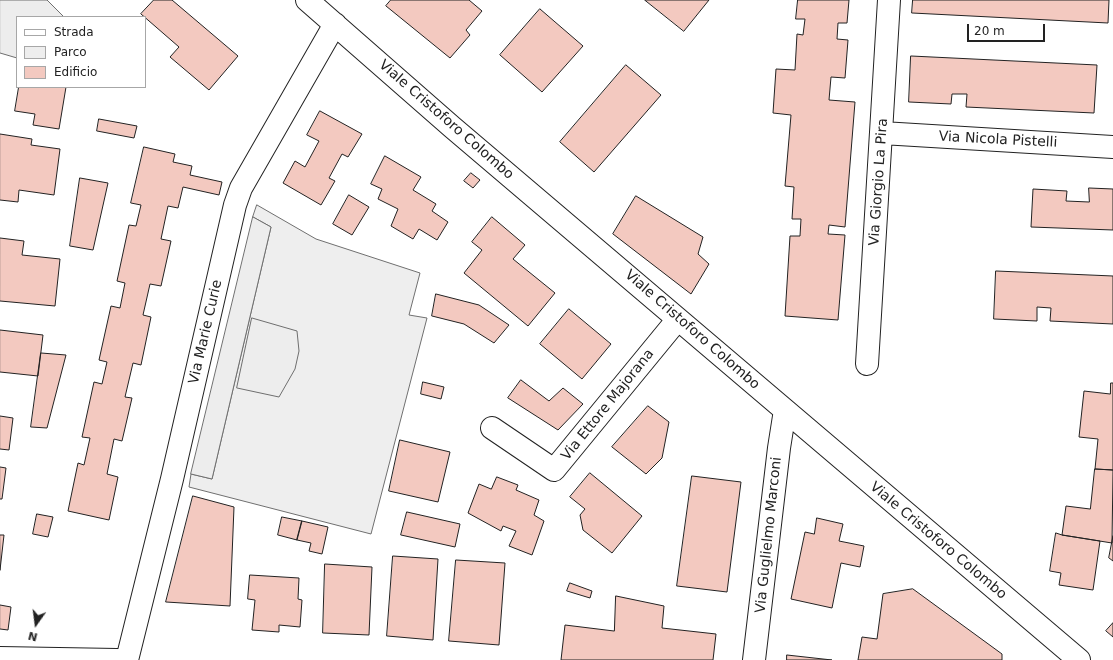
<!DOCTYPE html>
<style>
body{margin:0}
#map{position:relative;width:1113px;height:660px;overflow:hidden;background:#fff;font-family:"DejaVu Sans",sans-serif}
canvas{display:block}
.legend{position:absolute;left:16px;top:16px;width:130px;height:72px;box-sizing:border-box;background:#fff;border:1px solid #a7a7a7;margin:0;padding:5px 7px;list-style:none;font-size:12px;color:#222}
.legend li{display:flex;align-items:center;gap:8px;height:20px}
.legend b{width:20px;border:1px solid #a7a7a7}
.north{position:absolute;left:16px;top:604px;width:40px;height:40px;-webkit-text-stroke:3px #fff;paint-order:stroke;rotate:194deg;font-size:11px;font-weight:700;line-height:16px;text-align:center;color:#222}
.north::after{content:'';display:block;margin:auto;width:14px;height:18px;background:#222;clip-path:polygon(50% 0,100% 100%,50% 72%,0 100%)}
.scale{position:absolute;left:967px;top:24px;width:78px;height:18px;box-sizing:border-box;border:2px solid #222;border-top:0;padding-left:5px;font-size:12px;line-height:14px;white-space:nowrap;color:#222;-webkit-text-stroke:3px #fff;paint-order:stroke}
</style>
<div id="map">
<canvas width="1113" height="660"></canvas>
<ul class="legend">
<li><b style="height:5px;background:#fff"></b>Strada</li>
<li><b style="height:11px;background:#eee"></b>Parco</li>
<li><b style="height:11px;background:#f3c9c0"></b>Edificio</li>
</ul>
<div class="north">N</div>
<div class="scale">20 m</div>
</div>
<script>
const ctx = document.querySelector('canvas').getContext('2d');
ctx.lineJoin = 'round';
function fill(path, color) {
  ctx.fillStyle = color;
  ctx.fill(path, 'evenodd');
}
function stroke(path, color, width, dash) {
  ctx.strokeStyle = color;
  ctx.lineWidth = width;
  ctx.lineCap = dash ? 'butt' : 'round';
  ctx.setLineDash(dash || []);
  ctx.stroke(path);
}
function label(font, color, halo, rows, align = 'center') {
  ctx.font = font + ' "DejaVu Sans",sans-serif';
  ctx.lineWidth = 3;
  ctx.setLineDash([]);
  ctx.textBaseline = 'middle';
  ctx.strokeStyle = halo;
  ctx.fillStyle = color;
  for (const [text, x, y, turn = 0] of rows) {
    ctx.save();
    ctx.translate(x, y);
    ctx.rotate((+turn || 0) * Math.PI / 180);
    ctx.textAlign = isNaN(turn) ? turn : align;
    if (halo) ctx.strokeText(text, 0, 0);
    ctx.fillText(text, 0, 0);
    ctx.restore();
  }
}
const green = new Path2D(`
 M257 205 316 239 420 273 409 315 427 318 371 534 189 487 191 474 212 479 271 227 253 217Z`);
fill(green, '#eee');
stroke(green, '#6f6f6f', 1);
const parking = new Path2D(`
 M0 0H47L64 17H17V58L0 53Z
 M253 217 271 227 212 479 191 474Z
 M252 318 297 331 299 351 295 369 279 397 237 388Z`);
fill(parking, '#ededed');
stroke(parking, '#6f6f6f', 1);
const building = new Path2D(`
 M154 0H172L238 56 209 90 170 57 179 47 141 14Z
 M391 0H469L482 11 466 30 470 35 450 58 386 6Z
 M645 0H709L684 31Z
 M798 0H849L847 23H838L837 39 848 40 845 78 831 77 829 100 855 102 845 227 829 225 828 234 845 235 838 320 785 316 790 236H800L801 219H792L794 187 785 186 791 115 773 113 776 69 795 70 797 34 803 35 805 19H796Z
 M913 0H1109L1108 23 912 13Z
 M540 9 583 46 542 92 500 55Z
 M911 56 1097 65 1094 113 966 107 967 94H952L951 104 909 102Z
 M626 65 661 95 594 172 560 142Z
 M19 87H66L59 129 33 125 35 114 15 111Z
 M320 111 362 134 348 157 342 154 329 178 335 181 321 205 283 183 295 161 305 167 319 141 307 135Z
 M99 119 137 126 134 138 97 131Z
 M0 134 32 139 31 145 60 149 54 195 19 190 18 202 0 200Z
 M144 147 175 154 173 162 192 166 190 175 222 182 219 195 183 187 178 208 168 206 161 239 171 241 161 286 150 284 143 315 151 317 141 365 133 363 125 397 132 398 122 441 114 439 107 474 118 477 109 520 68 511 78 463 84 465 90 438 82 437 94 382 102 384 107 362 99 360 111 306 120 308 125 283 117 281 129 225 136 226 141 205 131 203Z
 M385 156 421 177 413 190 436 204 432 211 448 222 437 240 419 229 413 239 391 226 398 209 378 199 382 189 371 184Z
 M471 173 480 180 473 188 464 181Z
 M80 178 108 183 93 250 70 246Z
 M1089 188 1113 189V230L1031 227 1033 189 1067 191 1066 201 1089 202Z
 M349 195 369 207 352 235 333 224Z
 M636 196 703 237 698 254 709 264 691 294 613 234Z
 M492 217 525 245 513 259 555 293 528 326 464 273 482 250 472 242Z
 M0 238 24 241 22 255 60 259 55 306 0 301Z
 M996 271 1113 276V324L1050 321 1051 308 1037 307V321L994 319Z
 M436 294 479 305 509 325 494 343 464 324 432 316Z
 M569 309 611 344 582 379 540 344Z
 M0 330 43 335 38 376 0 372Z
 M41 353 66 355 47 428 31 427Z
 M521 380 549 401 563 388 583 404 558 430 508 398Z
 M423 382 444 387 441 399 421 394Z
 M1111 383H1113V470L1095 469 1098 439 1079 437 1084 391 1110 394Z
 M648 406 669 422 662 458 646 474 612 447Z
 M0 416 13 418 9 450 0 449Z
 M400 440 450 452 438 502 389 491Z
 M0 467 6 468 2 499H0Z
 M1095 469 1113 470 1112 543 1062 535 1066 506 1090 509Z
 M590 473 642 516 612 553 583 530 580 515 585 509 570 497Z
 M692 476 741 482 727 592 677 586Z
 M497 477 518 485 516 490 539 500 534 515 544 521 532 555 509 546 516 531 503 526 501 531 468 513 479 484 491 489Z
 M193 496 234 507 230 606 166 602Z
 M407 512 460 524 455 547 401 535Z
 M37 514 53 517 48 537 33 534Z
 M282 517 302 521 297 540 278 535Z
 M817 518 843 524 839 541 864 546 860 567 841 563 832 608 791 599 805 532 814 534Z
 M302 521 328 527 322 554 309 551 311 543 297 540Z
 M1056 533 1062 535 1100 541 1093 590 1059 585 1061 573 1050 571Z
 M0 535H4L0 570Z
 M1113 536V561L1109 558Z
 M393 556 438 559 433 640 387 636Z
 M456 560 505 563 499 645 449 641Z
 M325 564 372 567 369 635 323 633Z
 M250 575 299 578 298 599 302 600 300 627 279 625V632L252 630 255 600 248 599Z
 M570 583 592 591 590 598 567 591Z
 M913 589 1002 654V660H858L862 637 877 639 883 594Z
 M616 596 664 606 662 628 716 634 713 660H561L565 625 614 631Z
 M0 605 11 607 8 630 0 629Z
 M1113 623V637L1106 631Z
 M787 655 832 660H787Z`);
fill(building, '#f3c9c0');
stroke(building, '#222', 1);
const minor = new Path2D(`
 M307 0 452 127 1079 660
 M882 133 1113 147
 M867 364 889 0
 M492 428 554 470 678 319
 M0 658 117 660
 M127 660 172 479 235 205 241 188 335 24
 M754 660 779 448 785 410`);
stroke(minor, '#222', 24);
stroke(minor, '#fff', 22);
label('14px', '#222', '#fff', [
 ["Viale Cristoforo Colombo",446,120,41],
 ["Via Nicola Pistelli",998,140,3],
 ["Via Giorgio La Pira",879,182,-86],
 ["Viale Cristoforo Colombo",692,330,41],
 ["Via Marie Curie",206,332,-77],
 ["Via Ettore Majorana",608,405,-51],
 ["Via Guglielmo Marconi",769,535,-84],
 ["Viale Cristoforo Colombo",938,541,40]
]);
</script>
